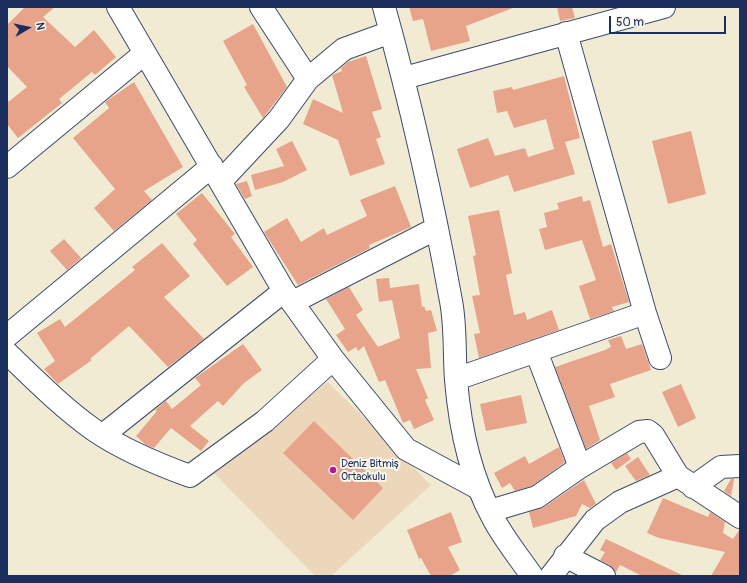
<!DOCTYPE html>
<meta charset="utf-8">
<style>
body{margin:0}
#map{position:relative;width:747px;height:583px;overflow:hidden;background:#f1ebd3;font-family:Pangolin,sans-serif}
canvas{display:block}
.frame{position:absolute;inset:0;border:8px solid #1b2f5e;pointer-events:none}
.north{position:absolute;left:8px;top:8px;width:40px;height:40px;-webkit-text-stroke:3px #fbf7ec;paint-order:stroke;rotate:81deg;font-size:11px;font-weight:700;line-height:16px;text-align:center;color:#1b2f5e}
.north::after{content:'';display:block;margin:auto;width:14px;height:18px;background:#1b2f5e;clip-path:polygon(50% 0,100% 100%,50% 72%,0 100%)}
.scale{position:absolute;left:609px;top:16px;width:117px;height:18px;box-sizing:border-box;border:2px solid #1b2f5e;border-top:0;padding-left:5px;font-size:12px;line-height:14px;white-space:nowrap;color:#1b2f5e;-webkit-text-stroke:3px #fbf7ec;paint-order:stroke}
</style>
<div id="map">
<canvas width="747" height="583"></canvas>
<div class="frame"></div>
<div class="north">N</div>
<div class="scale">50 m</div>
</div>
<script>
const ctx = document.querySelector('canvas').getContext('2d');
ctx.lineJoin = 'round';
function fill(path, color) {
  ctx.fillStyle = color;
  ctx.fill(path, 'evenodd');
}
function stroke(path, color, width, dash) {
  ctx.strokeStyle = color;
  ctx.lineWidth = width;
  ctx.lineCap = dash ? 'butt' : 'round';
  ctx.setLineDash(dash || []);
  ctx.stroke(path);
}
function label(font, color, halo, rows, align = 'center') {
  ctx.font = font + ' Pangolin,sans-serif';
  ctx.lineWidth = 4;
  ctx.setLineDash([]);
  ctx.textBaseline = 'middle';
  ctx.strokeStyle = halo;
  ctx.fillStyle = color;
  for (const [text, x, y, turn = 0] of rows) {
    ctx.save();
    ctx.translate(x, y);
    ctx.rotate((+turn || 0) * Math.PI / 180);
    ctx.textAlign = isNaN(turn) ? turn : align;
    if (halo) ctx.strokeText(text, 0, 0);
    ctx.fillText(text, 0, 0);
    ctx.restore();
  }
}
fill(new Path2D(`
 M328 382 431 485 331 576H315L213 472Z`), '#ecd7ba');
fill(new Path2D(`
 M25 7H55L43 17 75 47 94 30 116 57 95 75 92 72 59 99 62 103 18 138 7 124V103L27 87 7 66V25Z
 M409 7H513V8L466 26 470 41 431 51 423 19 413 21Z
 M557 7H572L575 18 560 21Z
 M253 24 287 87 263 118 244 87 247 85 223 41Z
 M366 56 382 109 372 112 381 137 376 139 385 164 350 176 338 140 303 124 313 99 343 113 332 75 342 71 341 68 348 62Z
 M564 76 580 138 565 142 575 174 514 192 508 175 470 188 457 149 488 138 495 156 525 148 528 157 554 149 546 119 514 128 507 111 497 113 493 91 512 87 513 90Z
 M134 82 183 167 144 191 152 200 114 231 94 208 115 189 73 138 109 108 105 102Z
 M691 131 706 194 668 204 652 141Z
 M292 141 307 170 283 182 255 190 251 175 284 166 276 149Z
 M247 181 252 196 245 199 236 184Z
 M395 186 411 227 369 245 370 248 298 285 264 232 287 218 301 242 324 228 327 235 367 216 360 200Z
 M202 193 235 234 231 237 253 267 227 286 193 244 197 240 176 214Z
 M582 196 583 202 590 200 603 247 611 244 629 302 612 307 614 311 590 319 579 286 596 280 582 240 545 250 539 229 547 227 544 213 559 209 557 203Z
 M499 210 512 273 506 275 514 315 525 312 527 320 552 310 559 330 479 358 474 334 480 333 472 296 480 295 473 256 476 255 468 216Z
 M64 239 81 258 67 270 50 251Z
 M162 243 190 276 164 297 204 339 168 367 129 326 90 359 92 360 58 384 44 369 55 361 37 333 60 319 65 327 135 270 132 267Z
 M389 278 390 288 419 284 422 307 424 306 426 311 431 310 437 331 428 333 431 368 416 369 428 398 425 400 434 420 414 429 410 420 403 423 385 380 379 382 364 346 358 351 356 347 348 352 336 335 345 329 326 299 349 287 363 310 356 315 378 347 400 338 392 300 379 302 376 279Z
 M621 336 626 349 642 344 651 370 610 384 615 397 589 406 600 440 586 449 555 367 605 350 611 347 608 340Z
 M243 344 262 370 244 383 223 406 218 401 190 426 209 441 201 451 171 428 154 448 146 445 136 436 157 411 155 410 166 401 172 409 201 385 195 378Z
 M681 384 696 418 678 427 662 392Z
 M521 395 527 423 486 431 480 404Z
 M314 421 383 488 353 520 283 453Z
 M559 447 565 462 532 486 515 491 510 483 502 488 494 473 525 456 529 464Z
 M627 453 631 459 616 470 611 463Z
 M638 457 650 475 636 481 625 466Z
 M731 479H734L731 496 724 491Z
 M584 480 596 504 590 508 582 504 576 516 533 528 529 512 544 507Z
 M663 498 708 517 710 512 725 522 723 533 733 539 740 529V576H711L725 552 659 538 647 533Z
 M451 512 462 542 448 547 460 570 450 576H431L421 558 419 559 407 530Z
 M606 539 684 576H642L620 565 616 572 610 565 600 560 605 552 600 550Z`), '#e7a48b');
const minor = new Path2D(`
 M118 7 284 291 333 359 406 449 478 488
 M261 7 308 79
 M384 7C411 104 433 202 451 301 456 327 454 353 456 380 460 428 470 476 493 518 504 539 519 557 532 576
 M566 33 645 313 660 358
 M404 78 664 7
 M7 167 145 53
 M221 181 279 119 308 79 344 49 391 32
 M293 302 437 228
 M7 336 212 166
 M536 351 580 467
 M7 353C35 380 63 408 94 430 123 450 157 464 190 476L265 421 333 359
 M456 379 645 313
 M103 435 284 291
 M693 487 721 467 740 466
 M490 511 537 497 580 467 639 432 648 431 653 435 678 476
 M565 556 604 576
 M551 576 595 520 620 502 678 476 740 517`);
stroke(minor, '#3b4b70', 24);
stroke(minor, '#fff', 22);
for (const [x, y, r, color] of [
 [333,470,4,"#b5179e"]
]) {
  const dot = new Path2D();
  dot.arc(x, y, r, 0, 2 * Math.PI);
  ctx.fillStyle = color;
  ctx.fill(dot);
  stroke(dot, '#fbf7ec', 1.5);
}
label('11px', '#1b2f5e', '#fbf7ec', [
 ["Deniz Bitmiş",341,464],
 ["Ortaokulu",341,477]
], 'left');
</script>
